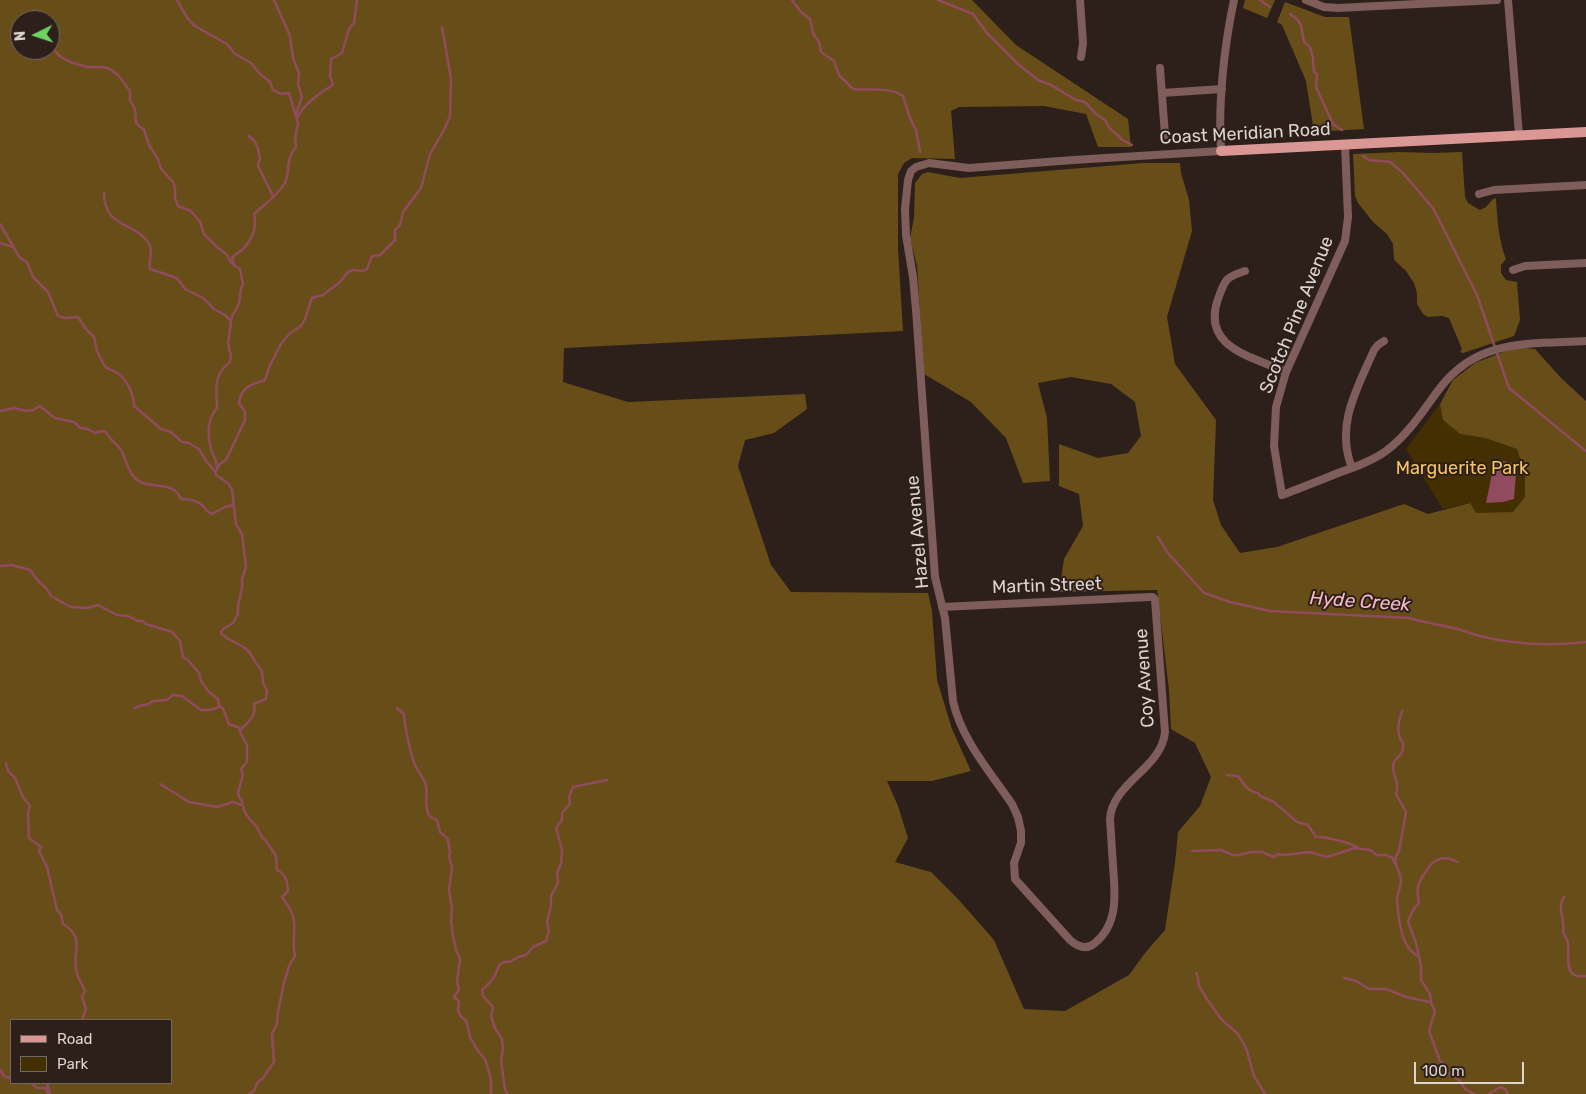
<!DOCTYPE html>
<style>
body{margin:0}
#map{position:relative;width:1586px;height:1094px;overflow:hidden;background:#2d1f1a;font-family:Rubik,sans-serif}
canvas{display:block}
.legend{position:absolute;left:10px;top:1019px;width:162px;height:65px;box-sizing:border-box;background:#2d1f1a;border:1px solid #736762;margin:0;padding:6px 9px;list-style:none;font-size:15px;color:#ddd3cf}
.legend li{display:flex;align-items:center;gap:10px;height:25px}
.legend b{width:25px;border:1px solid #736762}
.north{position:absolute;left:10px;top:10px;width:50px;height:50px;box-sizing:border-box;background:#2d1f1a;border:1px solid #736762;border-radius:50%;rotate:266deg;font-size:14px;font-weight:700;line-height:20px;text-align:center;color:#ddd3cf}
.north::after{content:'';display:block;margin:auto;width:18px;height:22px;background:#6dd361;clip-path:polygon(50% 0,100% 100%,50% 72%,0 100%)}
.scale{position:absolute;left:1414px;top:1062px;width:110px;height:22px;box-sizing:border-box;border:2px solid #ddd3cf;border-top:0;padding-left:6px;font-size:15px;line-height:18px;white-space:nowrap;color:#ddd3cf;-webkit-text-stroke:4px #2d1f1a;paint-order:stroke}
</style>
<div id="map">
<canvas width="1586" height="1094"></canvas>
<ul class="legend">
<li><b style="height:6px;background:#db9793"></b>Road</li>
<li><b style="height:14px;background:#442f00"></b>Park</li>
</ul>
<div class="north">N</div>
<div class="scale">100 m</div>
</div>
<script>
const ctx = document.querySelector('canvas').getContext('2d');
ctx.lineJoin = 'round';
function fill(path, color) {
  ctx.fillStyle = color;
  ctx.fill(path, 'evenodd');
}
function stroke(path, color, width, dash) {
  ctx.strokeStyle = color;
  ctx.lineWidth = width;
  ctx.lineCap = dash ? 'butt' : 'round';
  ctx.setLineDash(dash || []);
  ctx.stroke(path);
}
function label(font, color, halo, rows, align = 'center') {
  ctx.font = font + ' Rubik,sans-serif';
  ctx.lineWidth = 4;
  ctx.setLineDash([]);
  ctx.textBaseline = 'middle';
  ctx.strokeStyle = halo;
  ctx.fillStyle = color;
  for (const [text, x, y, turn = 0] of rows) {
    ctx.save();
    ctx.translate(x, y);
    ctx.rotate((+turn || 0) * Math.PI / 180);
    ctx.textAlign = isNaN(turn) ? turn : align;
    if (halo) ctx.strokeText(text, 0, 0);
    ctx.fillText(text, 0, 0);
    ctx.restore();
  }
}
fill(new Path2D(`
 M1440 404 1443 420 1460 434 1485 438 1517 449 1526 474 1525 497 1513 513H1476L1469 503 1443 509 1406 449Z`), '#442f00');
fill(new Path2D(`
 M0 0H972L1016 45 1128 119 1131 147H1098L1086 114 1044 106 959 107 951 111 955 159 912 158 904 163 898 174V248L903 331 564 348 563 382 628 402 805 394 807 409 774 433 745 440 738 466 771 565 791 592 928 593 932 611 937 680 952 729 971 771 932 781H887L898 806 908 838 895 862 931 872 959 900 994 940 1024 1009 1065 1011 1129 975 1145 953 1165 930 1175 863 1178 832 1200 806 1211 777 1195 743 1171 729 1169 690 1157 590 1059 592 1064 559 1083 526 1079 494 1059 486V444L1098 458 1128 453 1141 436 1135 402 1111 384 1071 377 1038 383 1047 418 1050 481 1023 483 1006 438 971 402 924 374 917 266 910 238 914 218 915 183 922 174 928 172 960 178 1143 163H1180L1181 173 1189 200 1192 231 1167 317 1175 364 1216 420 1213 500 1221 525 1240 553 1277 547 1404 504 1428 514 1470 503 1476 513 1513 512 1525 497V474L1517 449 1485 438 1460 434 1443 420 1440 404 1453 380 1475 363 1516 347 1535 349 1561 378 1586 401V1094H0ZM20 20H50V50H20ZM11 1020H171V1083H11Z
 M1245 0H1275L1267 18 1243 8Z
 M1285 2 1325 17H1349L1364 129 1314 132 1306 81 1282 25 1277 22Z
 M1399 152 1433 153 1462 152 1465 197 1468 203 1480 210 1486 207 1493 199 1496 198C1497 217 1499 243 1506 259L1501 265V273L1506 280 1517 282 1520 320 1514 336 1463 353 1460 352 1462 349 1449 318 1442 316 1428 317 1423 314 1417 304V293L1414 283 1406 271 1394 260 1393 244 1387 234 1373 222 1358 203 1355 196 1353 154Z`), '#674e18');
fill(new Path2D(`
 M1498 460 1513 463 1516 474 1514 499 1503 502 1486 503 1494 464Z`), '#914b5f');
stroke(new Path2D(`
 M177 0 188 19 195 26 227 44 235 54 251 63 260 74 270 82 273 90 281 94 289 93 298 123 295 139 296 147C286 158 290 168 286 180 283 191 262 207 254 214 257 226 253 238 244 248 241 252 235 253 232 258L234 264
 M274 0 290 36 293 58 299 73 298 84 302 97 296 114
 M792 0 801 12 810 19 813 33 819 42 821 52 834 61 839 75 853 89C870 91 888 86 903 96L910 118 916 130 920 152
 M938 0 973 14 987 33 1019 65 1038 80 1051 85 1076 100 1085 102 1096 114 1105 120 1110 129 1119 136 1121 139 1132 145
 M1260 0 1270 7
 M1290 14 1297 19 1301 25 1304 42 1310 47 1313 58 1314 72 1317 74 1316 87 1333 124 1342 130
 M50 46 61 57 70 62 87 67H103L110 69 118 75 130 91V100L135 109 136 123 144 130 149 145 158 159 161 169 173 182 175 187V198L178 206 191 211 200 222 204 234 216 246 227 255 231 263 240 269 243 284C239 291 241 296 239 303 237 311 232 311 231 321
 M297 119C300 107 322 91 333 85L330 76 331 59 342 53 349 29 354 23 357 0
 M249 136 255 142 258 149 260 158 258 166 273 196
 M1363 156 1369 160 1390 162 1402 172 1433 208 1477 295 1509 388 1586 451
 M104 193C104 230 138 221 150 246 153 253 148 262 150 269L177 278 185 289 203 298 214 309 225 315 231 321C231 332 225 344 231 354L230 362C212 376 217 389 217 408 207 419 207 434 211 449 213 456 217 460 217 468
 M0 224 20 258 27 262 33 277 48 292 58 316 65 318 78 317 86 329 94 337 97 351 105 367C109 370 116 371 120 375 128 382 134 395 134 406L161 429 171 432 182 442 189 443 199 449 206 461 215 471 216 475 229 484 232 490 236 524 242 534 246 567 242 579V588L238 606V614L233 623 223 629 221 633C228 641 237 642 245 648 251 652 255 664 262 671L263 683 267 690 266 699 254 704C257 715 248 723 240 730
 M0 243 13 247
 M0 411 14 408 26 411 33 410 40 406 55 418 74 422 80 428 88 429 95 433 102 431 106 432C110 440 116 443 121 450 126 459 127 469 134 477 147 492 173 478 181 499 189 499 196 500 202 505 206 509 206 512 212 514L225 507 233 505
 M216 471 220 464 226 460 245 420V412L239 403C242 385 252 385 265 380L270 365 281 344 290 333 301 326 305 319 312 298 323 295 340 282 348 272 353 270 363 271 367 269 372 256 380 255 395 240V230L400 225 403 212 421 188 430 154 445 128 450 116 451 79 442 27
 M1158 537 1168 553 1204 593 1230 602 1270 611 1409 618C1426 623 1442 625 1458 629 1465 631 1472 634 1480 636 1515 645 1550 646 1586 642
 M0 566 12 565 30 570 39 582 46 588 51 596 67 605 71 607 87 608 98 605 117 615 128 616 138 621H143L146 624 172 632 180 641 183 657 188 660 199 673 201 681 209 692 218 699 219 705 223 709 229 724 240 728V732L247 745V762L241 769 243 775 238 792 239 797 242 801 244 811 249 818 256 826 262 837 267 842 276 856 277 870C287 875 287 882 288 891L282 897C285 902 289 906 291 911 298 924 291 941 295 956L289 966 284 983 278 1011 277 1024 272 1034 274 1062 263 1078 257 1083 254 1091 249 1094
 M135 708 139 706 149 704 153 701 167 700 173 695 182 696 201 710H210L219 707
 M397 708 404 714C404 724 411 756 415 765 418 772 424 777 426 786 428 794 424 802 428 813 429 818 433 818 437 820L440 832 448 839 450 853 449 857 452 867 449 891 452 908 451 922 453 936 456 950 460 958 457 982 459 990 454 997 459 1001 458 1011 461 1017 466 1020 470 1037 478 1051 485 1059 491 1079V1094
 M1402 711C1398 721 1396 735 1403 743 1404 759 1395 755 1393 765 1392 776 1400 780 1396 794L1406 812 1399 851C1390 862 1401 871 1401 881 1401 887 1397 894 1397 900 1399 919 1400 947 1418 956
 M6 763 8 771 15 778 23 797 30 806 28 813 29 838 41 847 39 851 47 867 57 910 61 914 63 924C85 937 73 950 76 969 77 977 82 984 85 991L82 997 86 1009 82 1020
 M1227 775 1238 776C1243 783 1248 792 1258 793L1260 796 1274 802 1297 822 1308 825 1316 837C1324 836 1350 843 1357 847
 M160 784 189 802 217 807 233 802 242 805
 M1192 851 1221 850 1233 855H1239L1251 852H1262L1274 857 1278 854 1284 855 1310 852 1327 857 1355 848 1370 850 1377 855H1386L1393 858 1395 864
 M1458 862C1442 854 1433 859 1425 873 1422 877 1419 882 1418 887 1417 892 1418 898 1419 903 1414 907 1410 916 1408 922L1416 943 1421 966V980L1430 994 1431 1003 1435 1011 1429 1031 1440 1061 1444 1064 1447 1072 1460 1081 1465 1089 1474 1094
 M1564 897C1556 908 1566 920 1563 932 1565 936 1567 939 1568 943 1570 958 1562 979 1586 976
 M1196 973 1198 978 1199 986 1207 999 1221 1019 1238 1034 1246 1048 1254 1076 1265 1094
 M1344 978 1356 981 1369 989H1386L1406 997 1430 1002
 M0 1070 5 1077 11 1078
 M31 1083 37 1088H46L48 1094
 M47 1083 50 1094
 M508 1094 505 1090 501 1060 503 1049 502 1039 495 1028 491 1016 493 1007 483 996 482 990C486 986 491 982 494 977 499 969 497 960 510 962L518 957 526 955 533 947 546 941 549 931 547 922 551 906V896L558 883 557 873 561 863 562 850 556 828 562 820V813L570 804 569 797 573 787 607 780
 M1489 1094 1500 1087 1505 1089 1508 1094`), '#914b5f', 2.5);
stroke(new Path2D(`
 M1080 0 1083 43 1081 57
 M1306 0 1324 7 1338 8 1497 0
 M1508 0 1519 135
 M1160 68 1165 135
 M1162 93 1222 89
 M1345 145 1348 217 1345 241 1286 372 1276 407 1274 446 1282 495C1300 488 1319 481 1338 473 1355 467 1372 461 1386 451 1409 434 1424 409 1440 388 1478 338 1530 344 1586 341
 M1479 194 1494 190 1586 185
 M1513 270 1525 266 1586 263
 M1245 271C1226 277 1225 279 1218 299 1201 348 1252 356 1286 372
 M1352 468C1335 425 1357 389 1374 350L1378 345 1384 341
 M942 607 1150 597H1153L1155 600 1165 732C1162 768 1112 783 1110 819 1111 835 1112 851 1113 866 1115 894 1119 923 1095 943 1087 950 1078 947 1070 940L1015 879 1014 863 1021 843V831L1018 817 1012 804C991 773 961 739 953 701L945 618 935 577 916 310 913 277 906 235 905 209 908 180 911 171 916 167 929 163 969 168 1073 160 1221 151C1218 103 1224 47 1234 0`), '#7e5d5b', 8);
stroke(new Path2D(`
 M1221 151 1586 132`), '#db9793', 10);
label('18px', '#ddd3cf', '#2d1f1a', [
 ["Coast Meridian Road",1245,134,-3],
 ["Scotch Pine Avenue",1297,315,-68],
 ["Hazel Avenue",918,532,-95],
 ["Martin Street",1047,586,-2],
 ["Coy Avenue",1145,678,-94]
]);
label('18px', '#f5c464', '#2d1f1a', [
 ["Marguerite Park",1462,469]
]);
label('italic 19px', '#f8b8c7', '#2d1f1a', [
 ["Hyde Creek",1360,602,4]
]);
</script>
